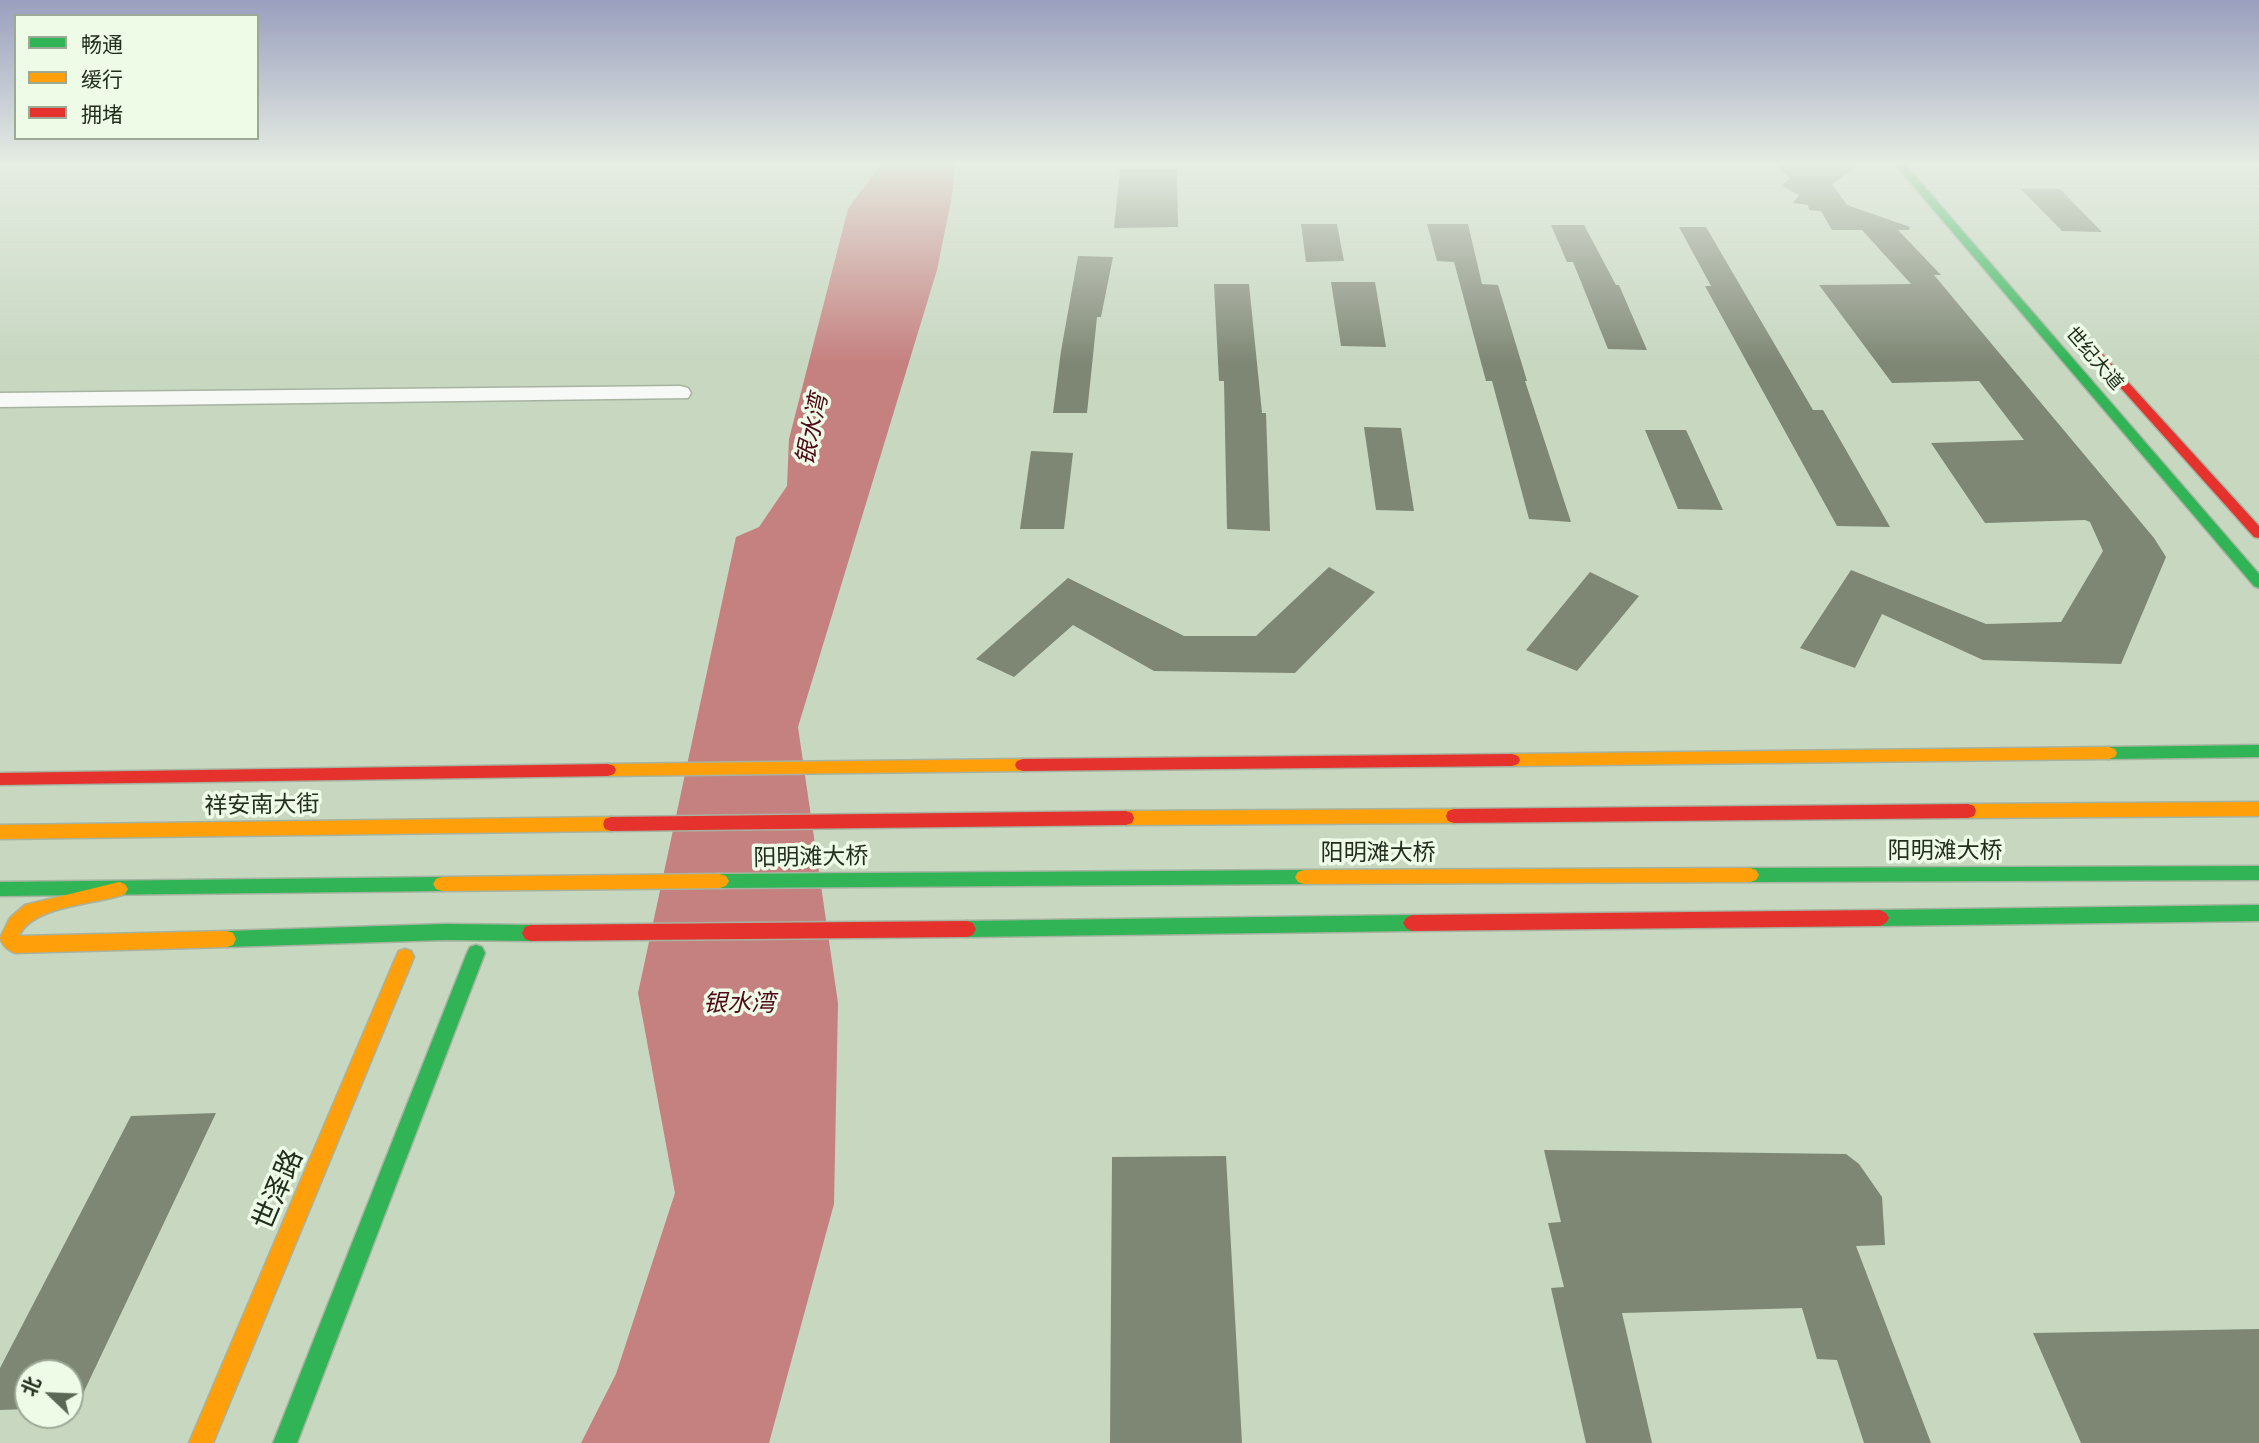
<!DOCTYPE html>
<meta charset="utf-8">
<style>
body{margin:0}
#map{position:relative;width:2259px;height:1443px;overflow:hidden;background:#c7d7c0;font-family:Bitter,"Noto Sans SC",serif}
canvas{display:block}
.legend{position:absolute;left:14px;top:14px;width:245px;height:126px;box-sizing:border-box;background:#eefce7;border:2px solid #9ca996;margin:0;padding:9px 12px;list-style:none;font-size:21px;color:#222d1d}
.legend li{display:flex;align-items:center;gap:14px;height:35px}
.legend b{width:35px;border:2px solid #9ca996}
.north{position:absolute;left:14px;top:1359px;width:70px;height:70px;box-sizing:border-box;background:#eefce7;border:2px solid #9ca996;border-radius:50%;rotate:293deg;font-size:19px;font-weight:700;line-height:28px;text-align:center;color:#222d1d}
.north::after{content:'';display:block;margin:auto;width:24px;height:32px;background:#5c6856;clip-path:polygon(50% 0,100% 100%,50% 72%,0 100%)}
</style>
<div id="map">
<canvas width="2259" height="1443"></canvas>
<ul class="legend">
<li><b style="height:9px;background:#30b455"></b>畅通</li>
<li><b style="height:9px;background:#ff9f0a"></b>缓行</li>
<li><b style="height:9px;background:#e5322d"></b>拥堵</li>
</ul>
<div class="north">北</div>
</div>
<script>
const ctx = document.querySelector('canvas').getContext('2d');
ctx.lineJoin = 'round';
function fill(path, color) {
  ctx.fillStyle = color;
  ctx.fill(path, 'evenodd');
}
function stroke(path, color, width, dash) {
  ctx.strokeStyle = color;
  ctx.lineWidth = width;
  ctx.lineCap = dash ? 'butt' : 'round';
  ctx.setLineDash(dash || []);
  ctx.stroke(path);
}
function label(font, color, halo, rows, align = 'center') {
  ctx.font = font + ' Bitter,"Noto Sans SC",serif';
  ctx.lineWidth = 7;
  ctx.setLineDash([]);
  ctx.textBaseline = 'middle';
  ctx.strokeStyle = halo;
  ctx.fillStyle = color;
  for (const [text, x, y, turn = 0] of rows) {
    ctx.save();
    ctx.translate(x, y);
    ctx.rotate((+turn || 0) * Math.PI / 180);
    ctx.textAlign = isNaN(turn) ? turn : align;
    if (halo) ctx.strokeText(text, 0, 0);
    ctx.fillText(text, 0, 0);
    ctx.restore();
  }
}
fill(new Path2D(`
 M882 162H955L952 196 937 270 798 727 838 1003 834 1204 769 1443H581L616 1374 675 1193 638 993 736 537 759 527 787 486 789 439 848 209Z`), '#c58080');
fill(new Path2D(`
 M1809 162H1863L1832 184 1847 205 1910 227 1909 230H1898L1941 275H1934L2154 538 2166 557 2121 664 1983 660 1882 614 1855 668 1800 648 1851 570 1986 624 2061 622 2103 551 2090 522 2085 520 1985 523 1931 443 2024 440 1979 381 1892 383 1819 285 1911 284 1862 230H1832L1821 211 1809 210 1808 205 1793 203 1799 195 1782 186 1790 178 1775 163 1811 164Z
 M1120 169H1177L1178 227 1114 228Z
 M2021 189H2060L2102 232 2062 231Z
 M1301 224H1337L1344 261 1306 262Z
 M1427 224H1468L1482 284 1498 285 1527 381H1525L1571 522 1529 519 1492 381H1486L1454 262 1437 261Z
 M1551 225H1584L1616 285H1619L1647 350 1608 349 1573 262H1567Z
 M1679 227H1706L1813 410H1823L1890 527 1837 526 1705 286H1711Z
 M1078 256 1113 257 1101 317H1097L1087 413H1053L1061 351Z
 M1331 282H1375L1386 347 1341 346Z
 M1214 284H1249L1262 413H1266L1270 531 1227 529 1224 381H1219Z
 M1364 427 1401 428 1414 511 1376 510Z
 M1645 430H1686L1723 510 1678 509Z
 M1031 451 1073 453 1064 529H1020Z
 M1329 567 1375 592 1295 673 1154 671 1073 625 1014 677 976 659 1068 578 1184 636H1256Z
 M1590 572 1639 596 1577 671 1526 650Z
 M216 1113 70 1421V1373H28V1409L0 1410V1368L131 1116Z
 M1544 1150 1846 1154 1859 1164 1882 1197 1885 1245 1856 1246 1931 1443H1864L1837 1360 1817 1359 1802 1308 1622 1313 1652 1443H1586L1551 1288 1564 1287 1548 1223 1561 1222Z
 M1226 1156 1242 1443H1110L1112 1157Z
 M2259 1329V1443H2081L2033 1333Z`), '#7e8674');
const street = new Path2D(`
 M680 386 688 388 691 393 688 398 0 407V393Z`);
const fast = new Path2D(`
 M1893 162H1903L2259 574V588L2254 586Z
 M2259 745V757L2109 759 2103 757 2101 753 2103 749 2109 747Z
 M2259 866V880L1750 882 1744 880 1741 875 1744 870 1750 868Z
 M1304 870 1310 872 1313 877 1310 882 1304 884 720 888 714 886 711 881 714 876 720 874Z
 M442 877 448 879 451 884 448 889 442 891 0 896V882Z
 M2259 905V921L1880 926 1874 923 1871 918 1874 913 1880 910Z
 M1412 915 1418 918 1421 923 1418 928 1412 931 967 937 961 935 958 929 961 923 967 921Z
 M445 924 531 925 537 927 540 933 537 939 531 941 445 940 227 947 221 945 218 939 221 933 227 931Z
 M476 945 482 947 485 953 297 1443H273L467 953 470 947Z`);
const slow = new Path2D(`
 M2109 747 2115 749 2117 753 2115 757 2109 759 1512 766 1506 764 1504 760 1506 756 1512 754Z
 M1023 759 1029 761 1031 765 1029 769 1023 771 608 776 602 774 600 770 602 766 608 764Z
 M2259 802V816L1968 818 1962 816 1960 811 1962 806 1968 804Z
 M1454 809 1460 811 1462 816 1460 821 1454 823 1126 825 1120 823 1118 818 1120 813 1126 811Z
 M611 817 617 819 619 824 617 829 611 831 0 839V825Z
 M1750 868 1756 870 1759 875 1756 880 1750 882 1304 884 1298 882 1295 877 1298 872 1304 870Z
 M720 874 726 876 729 881 726 886 720 888 442 891 436 889 433 884 436 879 442 877Z
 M119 882 125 884 128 889 125 894C95 905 33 905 19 936L227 931 233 933 236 939 233 945 227 947 15 953C7 950 3 946 0 938L10 918 25 905Z
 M405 949 411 951 414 957 213 1443H189L396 957 399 951Z`);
const jam = new Path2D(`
 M2082 335 2086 336 2259 526V538L2254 537 2078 340V336Z
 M1512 754 1518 756 1520 760 1518 764 1512 766 1023 771 1017 769 1015 765 1017 761 1023 759Z
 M608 764 614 766 616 770 614 774 608 776 0 785V773Z
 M1968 804 1974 806 1976 811 1974 816 1968 818 1454 823 1448 821 1446 816 1448 811 1454 809Z
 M1126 811 1132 813 1134 818 1132 823 1126 825 611 831 605 829 603 824 605 819 611 817Z
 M1880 910 1886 913 1889 918 1886 923 1880 926 1412 931 1406 928 1403 923 1406 918 1412 915Z
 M967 921 973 923 976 929 973 935 967 937 531 941 525 939 522 933 525 927 531 925Z`);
stroke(street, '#a7b3a1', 3);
stroke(fast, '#a7b3a1', 3);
stroke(slow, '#a7b3a1', 3);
stroke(jam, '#a7b3a1', 3);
fill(street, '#f7f9f6');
fill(fast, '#30b455');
fill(slow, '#ff9f0a');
fill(jam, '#e5322d');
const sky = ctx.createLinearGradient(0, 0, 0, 364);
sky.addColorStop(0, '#9a9fbe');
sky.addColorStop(0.45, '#e6ede3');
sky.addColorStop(1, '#e6ede300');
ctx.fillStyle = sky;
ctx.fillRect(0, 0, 2259, 364);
label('19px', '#222d1d', '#eefce7', [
 ["世纪大道",2094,359,49]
]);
label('23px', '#222d1d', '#eefce7', [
 ["祥安南大街",262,806,-1],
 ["阳明滩大桥",1945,852],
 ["阳明滩大桥",1378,854],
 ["阳明滩大桥",811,858,-1]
]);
label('italic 24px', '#4f0a18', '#eefce7', [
 ["银水湾",813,430,-78],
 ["银水湾",739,1004]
]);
label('28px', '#222d1d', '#eefce7', [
 ["世泽路",279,1190,-67]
]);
</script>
